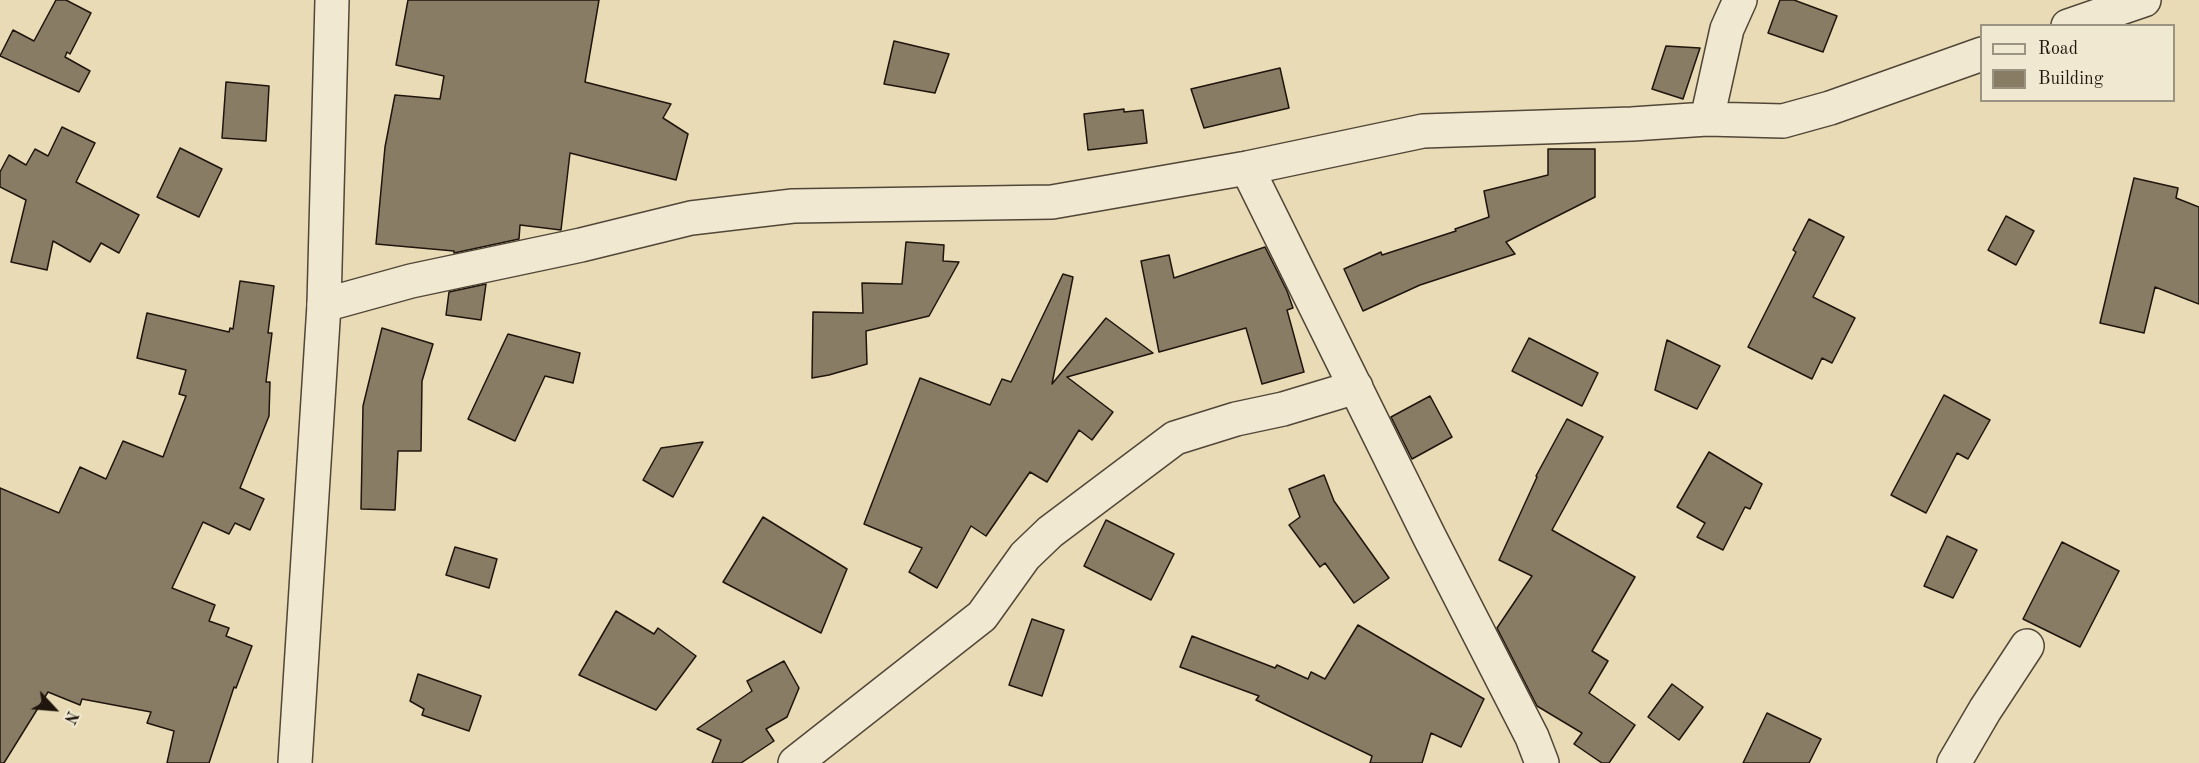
<!DOCTYPE html>
<style>
body{margin:0}
#map{position:relative;width:2199px;height:763px;overflow:hidden;background:#e8dbb6;font-family:"Old Standard TT",serif}
canvas{display:block}
.legend{position:absolute;left:1980px;top:24px;width:195px;height:78px;box-sizing:border-box;background:#f0e8d0;border:2px solid #9c9482;margin:0;padding:8px 10px;list-style:none;font-size:18px;color:#1f150d}
.legend li{display:flex;align-items:center;gap:12px;height:30px}
.legend b{width:30px;border:2px solid #9c9482}
.north{position:absolute;left:24px;top:679px;width:60px;height:60px;-webkit-text-stroke:4px #f0e8d0;paint-order:stroke;rotate:116deg;font-size:16px;font-weight:700;line-height:24px;text-align:center;color:#1f150d}
.north::after{content:'';display:block;margin:auto;width:21px;height:27px;background:#1f150d;clip-path:polygon(50% 0,100% 100%,50% 72%,0 100%)}
</style>
<div id="map">
<canvas width="2199" height="763"></canvas>
<ul class="legend">
<li><b style="height:8px;background:#f0e8d0"></b>Road</li>
<li><b style="height:16px;background:#887c65"></b>Building</li>
</ul>
<div class="north">N</div>
</div>
<script>
const ctx = document.querySelector('canvas').getContext('2d');
ctx.lineJoin = 'round';
function fill(path, color) {
  ctx.fillStyle = color;
  ctx.fill(path, 'evenodd');
}
function stroke(path, color, width, dash) {
  ctx.strokeStyle = color;
  ctx.lineWidth = width;
  ctx.lineCap = dash ? 'butt' : 'round';
  ctx.setLineDash(dash || []);
  ctx.stroke(path);
}
const building = new Path2D(`
 M56 0H66L91 13 70 54 67 52 65 57 90 71 79 92 0 56 13 30 34 41Z
 M408 0H599L585 82 671 104 663 118 688 134 676 180 570 153 561 230 520 225 519 239 454 253V251L376 244 385 147 395 95 440 99 444 76 396 65Z
 M1780 0H1794L1837 16 1823 52 1768 33Z
 M894 41 949 54 935 93 884 84Z
 M1666 46 1700 48 1683 99 1652 89Z
 M1280 68 1289 108 1204 128 1191 89Z
 M226 82 269 86 266 141 222 138Z
 M1124 109V112L1143 110 1147 143 1088 150 1084 114Z
 M62 127 95 143 76 182 139 215 119 253 101 243 90 262 53 241 47 270 11 262 26 200 0 187V172L9 155 26 165 35 149 48 156Z
 M180 148 222 169 199 217 157 197Z
 M1548 149H1595V197L1506 242 1515 254 1420 285 1363 311 1344 269 1381 252 1382 255 1456 231 1455 229 1489 217 1484 191 1548 175Z
 M2134 178 2178 188 2176 198 2199 207V304L2155 287 2144 333 2100 323Z
 M2006 216 2034 231 2016 265 1988 250Z
 M1809 219 1844 237 1813 297 1855 318 1832 363 1822 358 1812 379 1748 347 1796 252 1793 250Z
 M906 242 944 245 943 261 959 262 929 316 866 331 867 364 829 375 812 378 813 312 863 313 862 283 902 284Z
 M1265 247 1287 291 1293 308 1287 310 1304 372 1262 384 1246 328 1159 352 1141 261 1169 255 1174 278Z
 M1063 274 1073 277 1052 384 1106 318 1153 353 1067 377 1113 412 1092 440 1079 430 1047 482 1030 472 986 536 971 526 937 588 909 572 922 548 864 524 920 378 990 405 1002 379 1011 382Z
 M240 281 274 286 268 333H272L266 382H270L269 416 240 488 264 499 250 530 235 523 229 534 203 522 172 588 215 605 209 621 229 628 226 636 252 646 236 688 234 687 209 763H167L174 731 147 723 151 712 82 699 80 705 48 692 4 763H0V488L59 513 80 467 106 479 123 441 163 457 186 396 179 394 186 370 137 358 147 313 229 332 230 328 233 329Z
 M486 284 481 320 446 315 449 292Z
 M382 328 433 344 422 381 421 451H398L395 510 361 509 363 406Z
 M508 334 580 353 573 383 545 376 515 441 468 419Z
 M1529 338 1598 373 1582 406 1512 371Z
 M1667 340 1720 366 1697 409 1655 390Z
 M1944 395 1990 420 1968 459 1957 453 1926 513 1891 495Z
 M1430 396 1452 437 1412 459 1391 417Z
 M1567 419 1603 437 1552 530 1635 577 1592 651 1608 661 1589 693 1635 725 1609 763H1602L1574 744 1582 733 1537 706 1497 628 1532 576 1499 560 1537 477 1536 476Z
 M703 442 673 497 643 480 661 448Z
 M1709 452 1762 484 1750 509 1745 507 1723 550 1697 537 1705 523 1677 507Z
 M1324 475 1334 501 1389 578 1354 603 1325 563 1320 567 1289 525 1300 517 1289 489Z
 M763 517 847 569 821 633 723 582Z
 M1106 520 1174 554 1151 600 1084 566Z
 M1947 536 1977 550 1953 598 1924 586Z
 M2062 542 2119 571 2080 647 2023 619Z
 M455 547 497 559 489 588 446 575Z
 M616 611 654 634 658 628 696 656 656 710 579 675Z
 M1032 619 1064 630 1042 696 1009 685Z
 M1358 625 1484 699 1461 747 1431 733 1422 763H1370L1372 756 1256 700 1259 696 1180 667 1192 636 1275 668 1277 665 1308 679 1311 672 1325 679Z
 M784 661 799 688 787 717 766 729 774 741 741 763H712L721 740 697 729 752 691 747 681Z
 M418 674 481 696 469 731 422 715 424 709 410 701Z
 M1672 684 1703 707 1679 740 1648 717Z
 M1767 713 1821 739 1809 763H1743Z`);
fill(building, '#887c65');
stroke(building, '#1f150d', 1.5);
const minor = new Path2D(`
 M2068 26 2144 0
 M1707 119 1727 29 1740 0
 M1247 168 1429 536 1532 737 1542 763
 M324 305 411 281 581 245 691 218 793 206 1052 202 1247 168 1423 131 1632 124 1707 119 1783 121 1830 108 1982 54
 M795 763 982 616 1025 556 1050 532 1175 438 1236 419 1283 409 1356 387
 M1954 763 1985 710 2027 646`);
const tertiary = new Path2D(`
 M295 763 324 305 332 0`);
stroke(minor, '#514637', 36);
stroke(tertiary, '#514637', 36);
stroke(minor, '#f0e8d0', 33);
stroke(tertiary, '#f0e8d0', 33);
</script>
